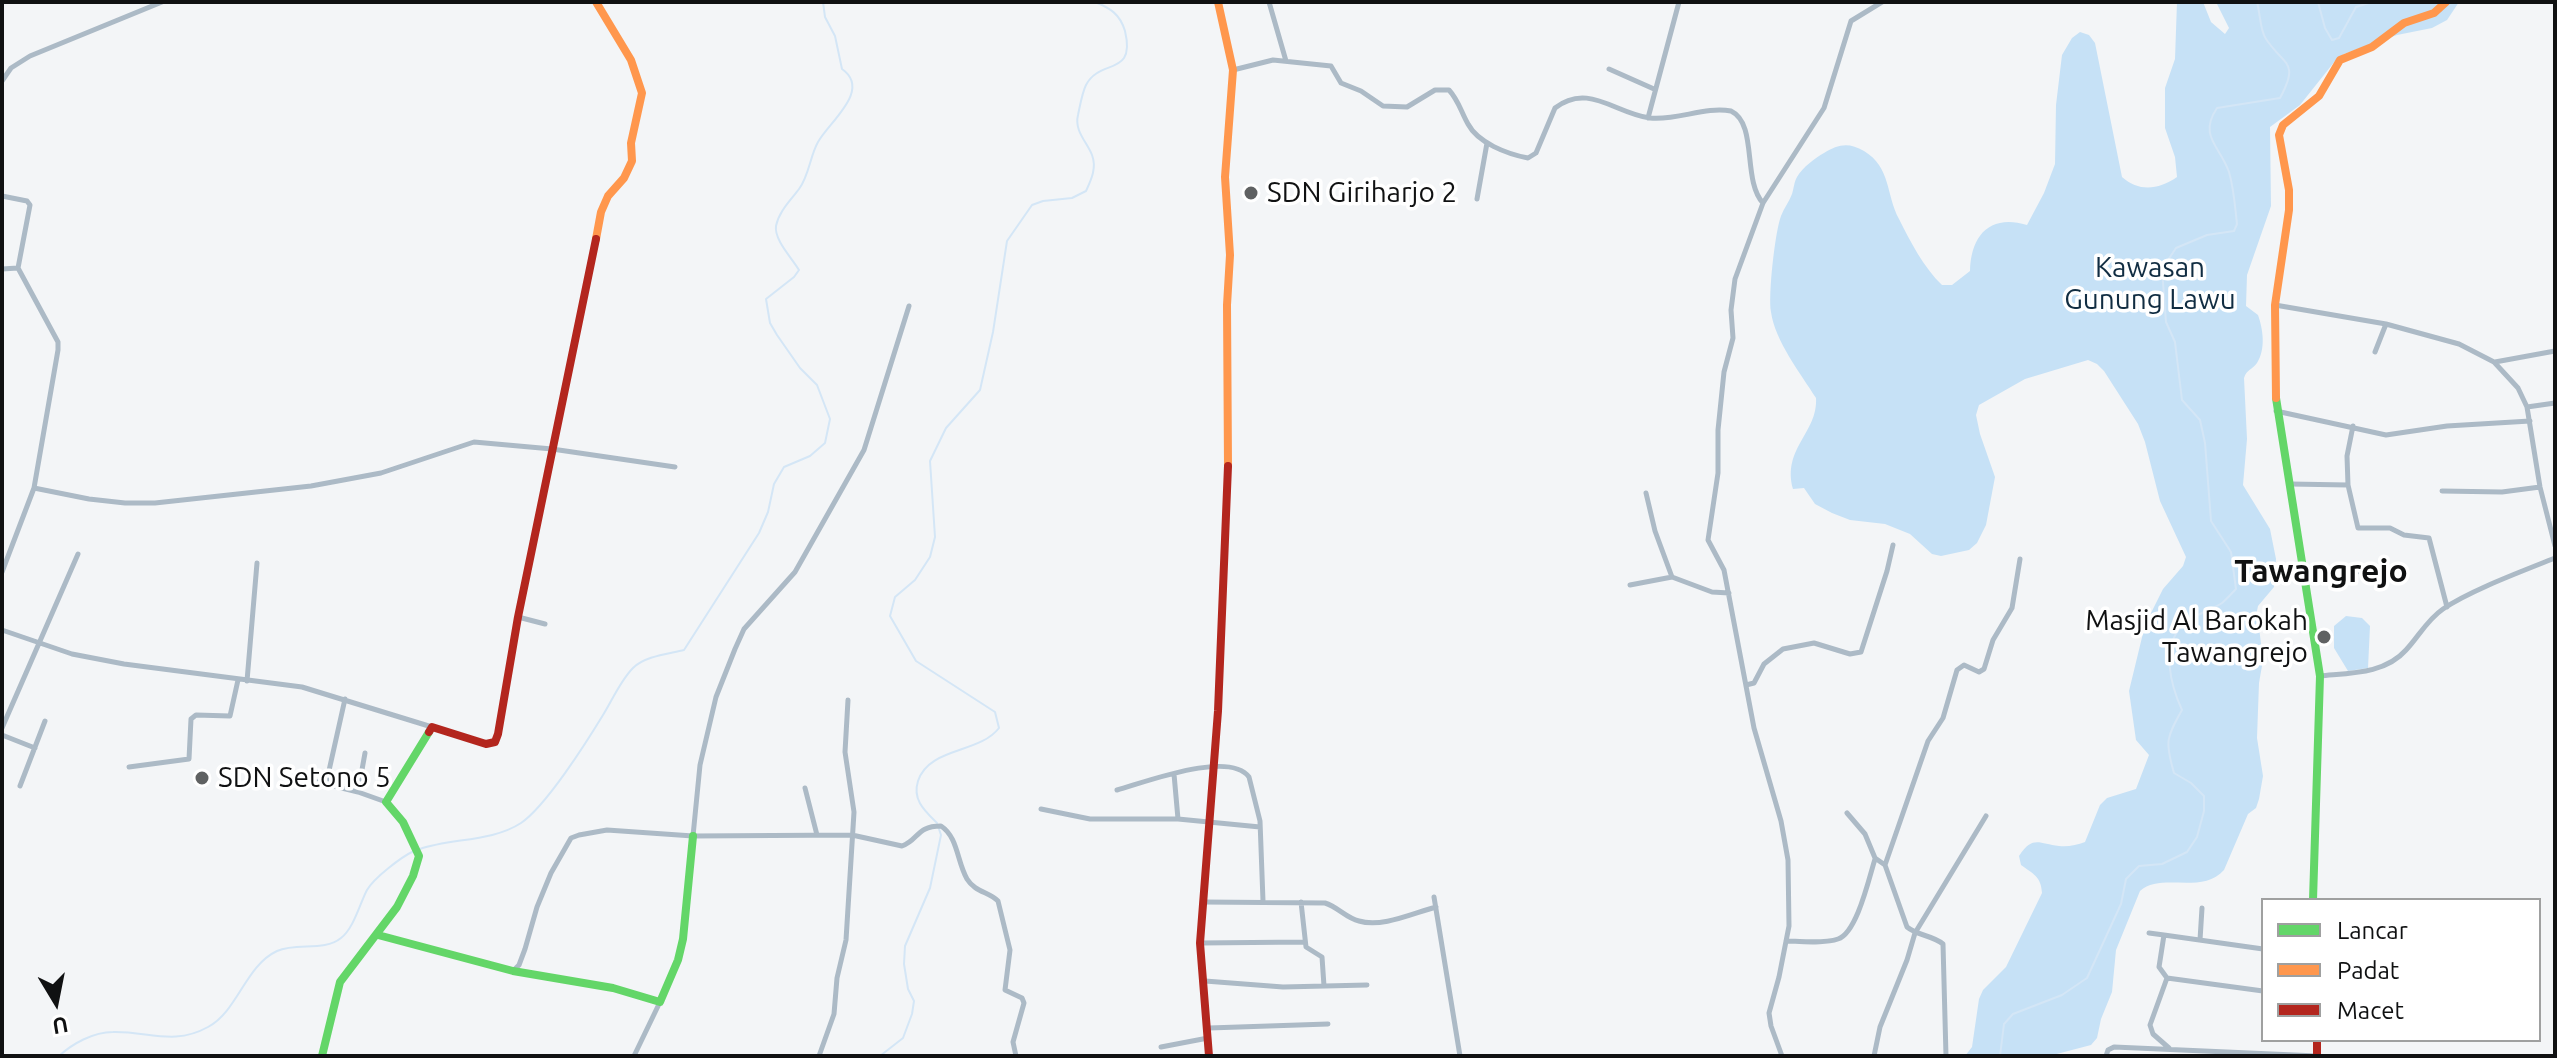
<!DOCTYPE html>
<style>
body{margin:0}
#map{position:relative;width:2557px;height:1058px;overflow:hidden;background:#f3f5f7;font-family:Ubuntu,sans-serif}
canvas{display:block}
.frame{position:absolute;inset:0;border:4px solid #101112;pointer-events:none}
.legend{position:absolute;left:2261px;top:898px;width:280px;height:144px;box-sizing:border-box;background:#fff;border:2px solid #9fa0a0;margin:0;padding:10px 14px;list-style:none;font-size:24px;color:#101112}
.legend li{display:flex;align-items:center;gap:16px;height:40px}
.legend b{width:40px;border:2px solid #9fa0a0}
.north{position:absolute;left:16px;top:962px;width:80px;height:80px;-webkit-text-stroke:6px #fff;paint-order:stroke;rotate:170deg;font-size:22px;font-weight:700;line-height:32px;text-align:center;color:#101112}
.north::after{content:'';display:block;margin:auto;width:28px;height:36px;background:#101112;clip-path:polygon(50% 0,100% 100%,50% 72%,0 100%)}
</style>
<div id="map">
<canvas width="2557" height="1058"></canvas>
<div class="frame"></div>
<ul class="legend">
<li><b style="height:10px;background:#63d668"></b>Lancar</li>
<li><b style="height:10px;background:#ff974d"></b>Padat</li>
<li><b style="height:10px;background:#b3261e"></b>Macet</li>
</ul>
<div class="north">U</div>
</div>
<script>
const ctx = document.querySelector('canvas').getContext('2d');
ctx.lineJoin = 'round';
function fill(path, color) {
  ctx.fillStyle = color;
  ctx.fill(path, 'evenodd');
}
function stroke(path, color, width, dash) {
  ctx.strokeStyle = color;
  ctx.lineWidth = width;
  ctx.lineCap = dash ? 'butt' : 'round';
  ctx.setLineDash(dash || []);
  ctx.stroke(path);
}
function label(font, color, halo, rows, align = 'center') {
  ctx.font = font + ' Ubuntu,sans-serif';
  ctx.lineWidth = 7;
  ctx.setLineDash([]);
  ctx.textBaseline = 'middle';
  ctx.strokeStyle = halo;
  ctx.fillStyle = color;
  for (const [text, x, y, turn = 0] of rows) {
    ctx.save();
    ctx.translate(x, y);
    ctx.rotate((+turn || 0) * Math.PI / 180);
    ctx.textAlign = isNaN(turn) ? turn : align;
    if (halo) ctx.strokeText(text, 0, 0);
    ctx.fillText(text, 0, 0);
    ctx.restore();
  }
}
fill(new Path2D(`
 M2177 2H2203L2211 22 2225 34 2229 28 2216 2H2459L2447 20 2432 28 2397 35 2344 54 2335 61 2300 105 2270 127 2271 206 2247 275 2246 306 2258 315C2263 329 2266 349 2257 363 2252 370 2247 369 2244 378L2247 439 2243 485 2270 529 2276 559 2274 587 2258 606 2257 611 2263 660 2259 683 2257 738 2263 776 2259 799 2256 808 2248 814 2224 870C2202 895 2161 872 2140 891L2116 950 2112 992 2101 1019 2097 1038 2091 1045 2049 1056H1965L1972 1047 1979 999 1983 990 2006 967 2042 893C2041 876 2033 874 2021 865L2019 856C2033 835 2039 844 2059 846 2068 847 2077 845 2085 842L2100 805 2107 798 2136 789 2149 755 2136 740 2129 691 2145 625 2163 589 2183 566 2186 557 2160 501 2145 442 2138 424 2104 371 2097 364 2088 360 2025 379 1979 405 1976 415 1980 434 1995 477 1986 525 1977 543 1969 550 1941 556 1932 554 1910 534 1885 524 1850 520 1832 513 1815 504 1804 488 1793 489C1782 448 1818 433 1816 398 1801 374 1775 341 1771 312 1768 295 1775 232 1781 216 1784 208 1789 202 1792 194 1794 188 1794 182 1797 177 1803 167 1815 158 1824 153 1838 144 1849 142 1864 151 1891 167 1886 195 1899 219 1910 241 1924 268 1942 285H1952L1970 271C1971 235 1990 214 2027 225L2044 193 2055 164 2056 105 2062 55 2072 38 2080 32 2089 35 2095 43 2122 177C2139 192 2158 190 2177 177L2175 157 2165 128V88L2175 59Z
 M2346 616 2362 618 2370 626 2368 668 2348 671 2334 648V626Z`), '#c6e1f6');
stroke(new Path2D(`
 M2318 2 2325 28 2332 40 2339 38 2356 7 2372 2
 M937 823C925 811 912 800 918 781 929 747 979 754 999 728L995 712 916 661 890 616 895 597 915 580 930 557 935 537 930 461 946 428 980 390 993 332 1007 241 1032 205 1043 201 1072 198 1086 191C1091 180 1097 168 1092 155 1087 142 1074 131 1078 115 1080 106 1082 93 1086 85 1100 58 1136 77 1125 31 1120 14 1110 8 1095 2
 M420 849C451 838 492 842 521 823 546 806 586 743 603 715 612 701 620 681 633 668 645 656 668 654 684 650L759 533 768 512 774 484 784 467 810 456 825 443 830 419 817 385 800 368 777 335 770 323 766 299 794 277 799 270C792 258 774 240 776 226 779 211 791 200 799 189 809 176 810 156 818 142 829 122 872 90 842 69L835 36 825 17 823 2
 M59 1056C72 1044 93 1032 113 1032 148 1031 174 1046 208 1027 238 1011 245 966 277 951 297 942 324 952 341 938 354 928 360 903 367 890 374 878 401 857 414 851
 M880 1056 903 1038 912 1014 914 1001 908 989 904 964 905 946 930 888 941 835 939 829
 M2000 1056 2004 1024 2013 1014 2062 995 2087 978 2121 904 2126 879 2139 866 2162 864 2187 852 2197 837 2204 811V796L2191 783 2174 773C2165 742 2166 738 2182 710 2171 686 2160 647 2183 625 2194 614 2210 611 2222 603 2227 599 2232 593 2236 589L2231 552 2211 521 2205 443 2200 420 2182 400 2175 342 2166 322 2162 269 2176 248 2207 235 2234 231 2237 224C2235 207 2234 189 2229 172 2220 146 2198 136 2217 108L2280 98C2300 61 2284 66 2266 39 2260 31 2260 12 2257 2`), '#d4e6f6', 2);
stroke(new Path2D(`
 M1269 2 1286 61
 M1609 69 1654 89
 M1233 70 1273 60 1331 66 1341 83 1361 91 1383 106 1407 107 1435 90H1449C1459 101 1461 112 1468 124 1478 143 1507 154 1528 158L1536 153 1555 108C1588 82 1616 114 1650 118 1677 121 1705 106 1731 111 1758 124 1742 180 1763 203
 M2 81 11 68 30 56 162 2
 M1648 118 1679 2
 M2 196 27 201 30 205 18 268 58 342V350L34 488 2 572
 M1477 199 1487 143
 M2 269 18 268
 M2275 305 2386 324 2459 344 2494 362 2518 388 2527 407 2540 487 2555 546
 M2375 352 2386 324
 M2495 362 2555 351
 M2527 407 2555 403
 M2276 411 2386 435 2447 426 2530 421
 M2290 484 2348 485 2347 456 2353 426
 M2348 485 2358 528H2390L2404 535 2429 538 2447 607
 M34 488 89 499 125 503H155L311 486 381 473 474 442 552 449 675 467
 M2442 491 2502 492 2540 487
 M1646 493 1655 531 1672 577 1712 592 1729 593
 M2305 571 2390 572
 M1630 585 1672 577
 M518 617 545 624
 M2 630 72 654 124 664 302 687 432 727
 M2320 676C2350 673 2385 674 2406 650 2419 636 2427 620 2443 609 2471 590 2523 571 2555 558
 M247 681 257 563
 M1746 685 1754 683 1764 664 1783 649 1814 643 1850 654 1861 652 1887 571 1893 545
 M2 728 78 554
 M2 735 35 748
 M129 767 189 759 191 719 196 715 230 716 238 680
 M1174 774 1178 819
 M297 777 358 792 386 802
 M326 784 345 699
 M20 786 45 721
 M805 788 817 835
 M1117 790C1146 782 1229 750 1249 777L1260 821 1263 901
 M358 792 365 753
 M1041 809 1090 819H1178L1260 827
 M1847 813 1865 834 1875 858 1885 865 1907 927C1918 936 1932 935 1943 944L1946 1056
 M693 836 700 765 716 697 735 649 744 629 795 572 864 450 909 306
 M1885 865 1928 741 1943 718 1957 670 1964 665 1979 672 1984 669 1993 640 2012 608 2020 559
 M1434 897 1460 1056
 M1203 902 1325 903C1338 907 1346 918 1359 921 1382 928 1413 913 1436 907
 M1301 902 1306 947 1322 957 1324 986
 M2149 933 2164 935
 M2200 940 2202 908
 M1786 941C1802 941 1823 944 1838 939 1857 933 1869 878 1875 859
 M1200 943 1305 942
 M2263 949 2164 935 2159 967 2167 978 2263 991
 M513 971 519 965 525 949 537 907 551 873 571 838 579 835 607 830 693 836 852 835 902 846C919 840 916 826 941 826 958 837 957 862 967 879 975 892 989 892 998 901L1010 950 1005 990 1022 998 1024 1003 1013 1042 1016 1056
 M2167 978 2150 1025 2153 1034 2169 1048
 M1205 981 1283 987 1367 985
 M1209 1028 1328 1024
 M1161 1047 1208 1038
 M634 1056 660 1002
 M819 1056 834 1014 837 978 846 940 854 812 845 752 848 700
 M1782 1056 1771 1026 1769 1013 1779 977 1789 926 1788 860 1781 821 1754 728 1724 570 1708 540 1718 473V430L1724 372 1733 338 1731 310 1735 279 1763 203 1824 108 1851 21 1882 2
 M1874 1056 1880 1027 1907 960 1915 933 1986 816
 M2106 1056 2108 1050 2114 1047 2317 1056`), '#acbac6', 5);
stroke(new Path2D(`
 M2276 398 2320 676 2313 900
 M378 935 513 971 613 988 660 1002 678 960 683 939 693 836
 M322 1056 340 982 397 907 413 876 419 856 403 822 386 802 429 732`), '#63d668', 8);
stroke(new Path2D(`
 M1218 2 1233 70 1225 177 1230 255 1227 305 1228 466
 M596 239 601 212 608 196 624 178 632 161 631 143 642 93 631 60 596 2
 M2276 398 2275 305 2289 210V190L2279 135 2283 125 2319 96 2340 60 2372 47 2404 23 2434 13 2446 2`), '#ff974d', 8);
stroke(new Path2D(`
 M429 732 432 727 486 744 495 742 498 734 518 617 596 239
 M2317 1040V1056
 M1209 1056 1200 943 1218 711 1228 466`), '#b3261e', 8);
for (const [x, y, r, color] of [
 [1251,193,8,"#5f6162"],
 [2324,637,8,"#5f6162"],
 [202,778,8,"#5f6162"]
]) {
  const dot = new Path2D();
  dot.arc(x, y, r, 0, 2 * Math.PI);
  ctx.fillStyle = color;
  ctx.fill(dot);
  stroke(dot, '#fff', 3);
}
label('28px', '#101112', '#fff', [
 ["SDN Giriharjo 2",1267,193],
 ["Masjid Al Barokah",2308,621,"right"],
 ["Tawangrejo",2308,653,"right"],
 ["SDN Setono 5",218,778]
], 'left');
label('28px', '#112d42', '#fff', [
 ["Kawasan",2150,268],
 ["Gunung Lawu",2150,300]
]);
label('bold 32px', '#101112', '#fff', [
 ["Tawangrejo",2321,571]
]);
</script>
